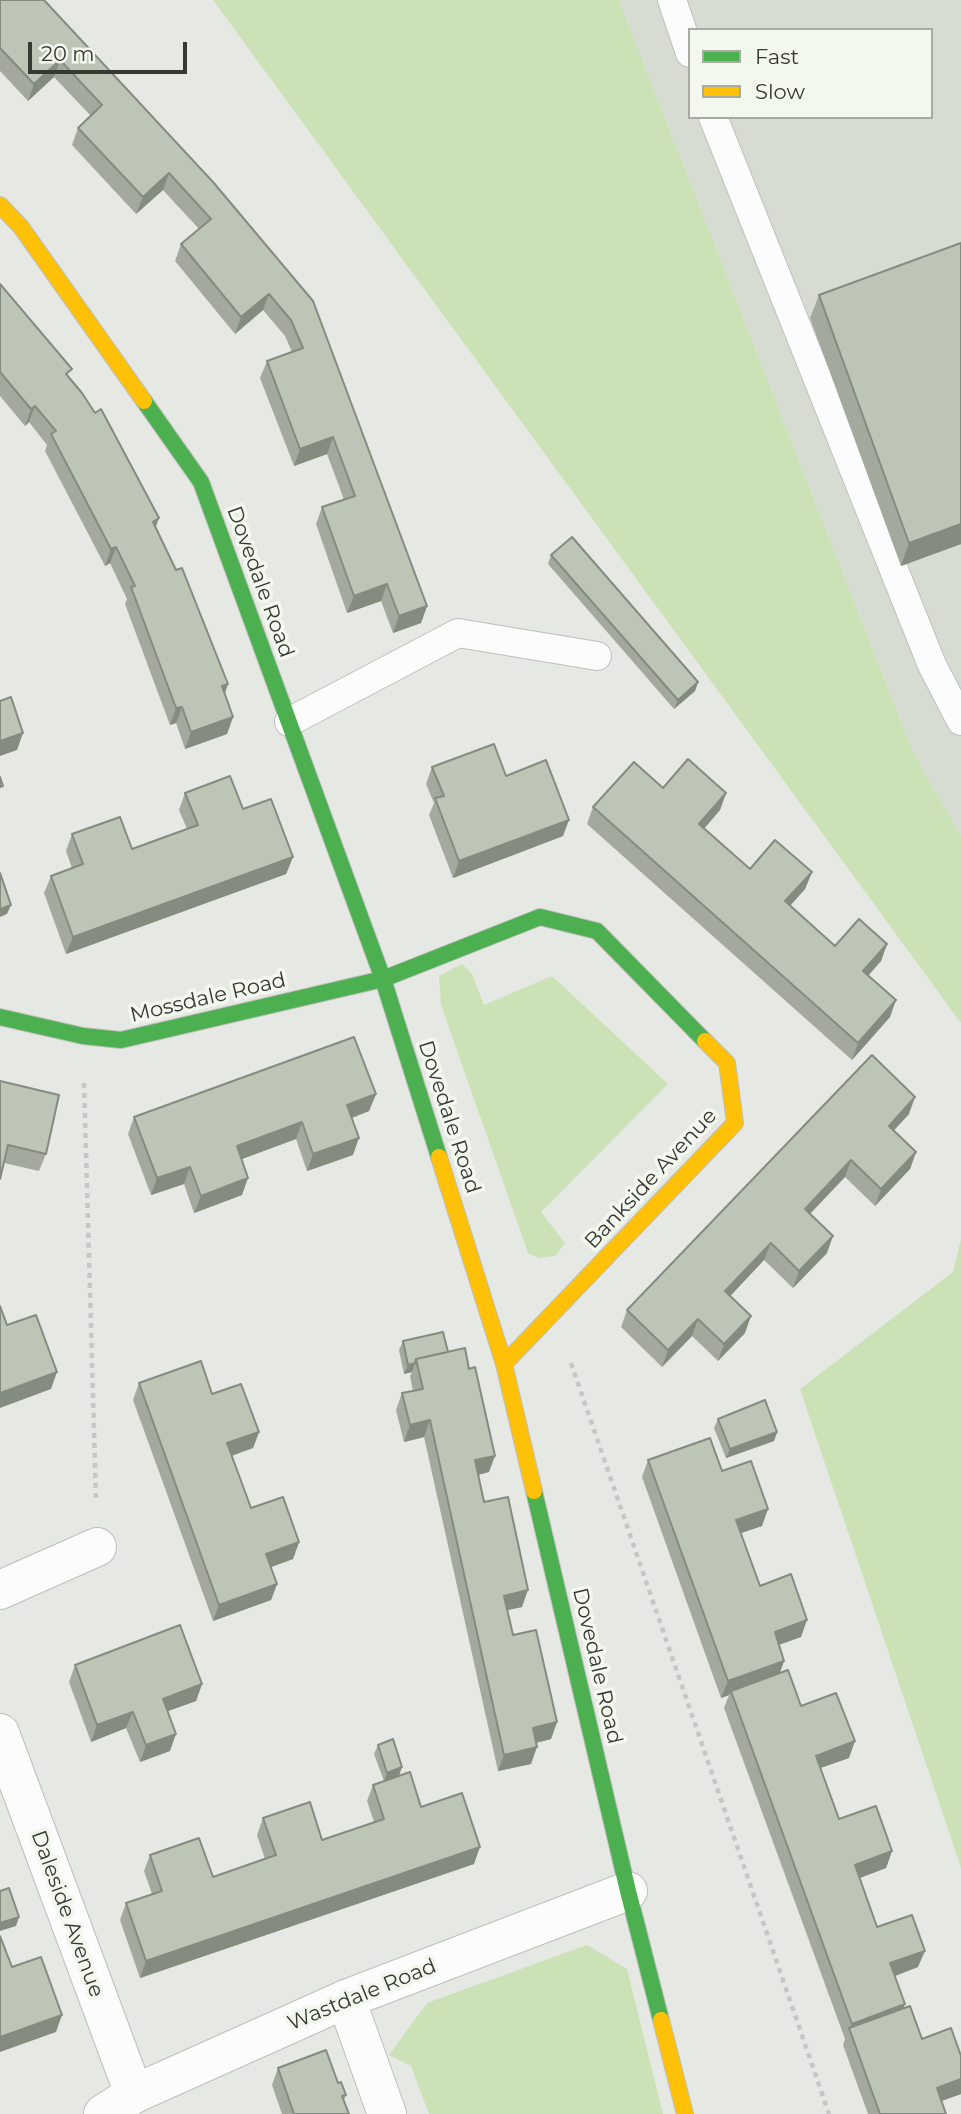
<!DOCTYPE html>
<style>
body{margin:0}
#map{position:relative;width:961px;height:2114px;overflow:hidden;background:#e6e8e4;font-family:Montserrat,sans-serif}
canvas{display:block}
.legend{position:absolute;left:688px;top:28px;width:245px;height:91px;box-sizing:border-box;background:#f3f8ef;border:2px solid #a7aba4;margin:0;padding:9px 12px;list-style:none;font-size:21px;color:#363834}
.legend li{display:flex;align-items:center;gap:14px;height:35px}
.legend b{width:35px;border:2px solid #a7aba4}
.scale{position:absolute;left:28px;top:42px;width:159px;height:32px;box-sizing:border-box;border:4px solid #363834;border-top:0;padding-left:9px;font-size:21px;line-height:24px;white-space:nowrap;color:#363834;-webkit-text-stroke:5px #f3f8ef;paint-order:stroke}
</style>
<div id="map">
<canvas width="961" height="2114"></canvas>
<ul class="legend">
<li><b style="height:9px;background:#4caf50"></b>Fast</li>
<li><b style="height:9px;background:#ffc107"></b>Slow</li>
</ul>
<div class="scale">20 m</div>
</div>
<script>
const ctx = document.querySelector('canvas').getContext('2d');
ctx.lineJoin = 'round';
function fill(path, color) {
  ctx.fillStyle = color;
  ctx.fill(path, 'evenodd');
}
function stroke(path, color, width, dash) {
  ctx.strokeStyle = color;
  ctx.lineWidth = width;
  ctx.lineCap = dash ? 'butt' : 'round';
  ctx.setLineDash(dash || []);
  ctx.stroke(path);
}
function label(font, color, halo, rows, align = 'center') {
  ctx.font = font + ' Montserrat,sans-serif';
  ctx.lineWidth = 7;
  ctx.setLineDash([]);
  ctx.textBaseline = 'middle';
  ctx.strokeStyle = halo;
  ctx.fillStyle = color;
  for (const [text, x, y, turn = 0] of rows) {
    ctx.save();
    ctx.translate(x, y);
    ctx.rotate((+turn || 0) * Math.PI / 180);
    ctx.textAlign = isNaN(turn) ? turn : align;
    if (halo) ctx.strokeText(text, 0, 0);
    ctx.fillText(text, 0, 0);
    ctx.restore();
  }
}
fill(new Path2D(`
 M619 0H961V836L913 752ZM690 30H931V117H690Z`), '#d7dcd2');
fill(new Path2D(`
 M213 0H619L913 752 961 836V1023Z
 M462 964 472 974 484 1005 552 976 668 1084 541 1212 565 1243 555 1256 539 1258 528 1253 441 1005 439 976Z
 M961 1239V1868L800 1389 953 1272Z
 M587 1945 627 1969 663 2114H429L411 2066 389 2055 427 2003Z`), '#cbe2b7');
const lane = new Path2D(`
 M672 0 690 53
 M713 117 932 665 961 721
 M289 722 458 633 597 656`);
const street = new Path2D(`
 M0 1590 97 1547
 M0 1733 134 2094
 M346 1999 387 2114
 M103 2114 134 2094 346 1999 628 1891`);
const fast = new Path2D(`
 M144 401 201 482 383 979 439 1157
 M0 1017 83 1036 121 1040 383 979 540 917 597 931 705 1041
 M534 1491 628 1891 661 2020`);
const slow = new Path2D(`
 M0 205 21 227 144 401
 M439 1157 504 1364 534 1491
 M504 1364 735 1123 727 1063 705 1041
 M661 2020 685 2114`);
stroke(lane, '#bebfbc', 30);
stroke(street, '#bebfbc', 40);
stroke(fast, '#bebfbc', 18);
stroke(slow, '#bebfbc', 18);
stroke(new Path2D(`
 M84 1083 96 1501
 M571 1363 829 2114`), '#c5c7c4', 4.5, [5, 5]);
stroke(lane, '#fbfcfb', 28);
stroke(street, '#fbfcfb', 38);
stroke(fast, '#4caf50', 16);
stroke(slow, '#ffc107', 16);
fill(new Path2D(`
 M0 0 313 301 427 606 421 623 393 633 381 601 347 613 316 524 322 507 344 500 339 486 327 454 294 466 260 378 267 361 292 352 285 336 263 310 235 334 175 261 181 244 199 229 163 190 136 214 72 145 78 128 91 116 54 77 28 101 0 71Z
 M961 243V544L901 566 810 318 819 295Z
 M0 284 69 377 156 528 228 684 225 693 233 717 227 734 185 749 176 723 170 725 125 604 127 599 110 563 105 566 45 451 47 445 29 422 25 426 0 396Z
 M551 555 698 682 695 691 674 709 548 564Z
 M432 767 506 776 563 836 453 878 429 815 434 803 426 784Z
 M663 788 726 793 720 810 704 829 750 869 812 872 805 889 790 906 835 946 887 944 881 961 868 976 890 1017 852 1060 587 824 593 807Z
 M185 793 243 809 293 857 286 874 66 954 44 893 51 876 72 868 66 851 72 834 132 849 187 829 179 810Z
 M0 1081 46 1154 39 1171 4 1163Z
 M376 1094 369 1111 352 1118 353 1155 307 1171 296 1139 242 1159V1195L194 1213 184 1184 151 1195 128 1134 134 1117Z
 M909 1114 894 1130 916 1152 910 1169 875 1206 845 1177 810 1214 827 1253 793 1288 764 1260 730 1296 745 1333 718 1361 692 1336 662 1367 621 1327 627 1310Z
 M403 1341 448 1352 489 1472 478 1475 484 1502 522 1607 507 1610 513 1635 557 1722 551 1739 536 1743 531 1764 498 1771 424 1437 404 1442 396 1410 402 1393 413 1391 410 1376 412 1372 404 1374 399 1350Z
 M139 1383 212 1394 259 1432 253 1448 232 1456 251 1508 299 1542 293 1559 271 1567 277 1584 271 1600 213 1621 133 1400Z
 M718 1419 777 1432 774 1441 726 1458 714 1428Z
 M648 1460 722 1471 762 1526 740 1533 760 1586 801 1637 779 1645 784 1661 780 1673 801 1706 849 1758 820 1768 839 1819 892 1851 886 1868 860 1878 877 1927 918 1967 895 1976 904 2008 922 2039 961 2056V2094L941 2101 946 2114H868L843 2045 845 2039 724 1708 729 1695 721 1698 642 1477Z
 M75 1665 202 1684 196 1701 168 1711 170 1751 140 1762 126 1728 91 1742 69 1682Z
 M378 1745 421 1807 474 1864 140 1978 120 1920 126 1903 152 1894 144 1871 150 1855 213 1877 265 1859 257 1835 263 1818 322 1840 374 1822 367 1801 373 1785 384 1781 374 1754Z
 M278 2068 338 2083 346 2095 344 2100 349 2114H282L272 2085Z`), '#a3aa9d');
fill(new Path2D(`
 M60 60 54 77 28 101 34 84Z
 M169 173 163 190 136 214 143 197Z
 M269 294 263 310 235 334 241 317Z
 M35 406 29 422 25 426 31 409Z
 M333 437 327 454 294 466 300 449Z
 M159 518 153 535V522Z
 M961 524V544L901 566 909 543Z
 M116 547 110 563 105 566 111 549Z
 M387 584 381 601 347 613 354 596Z
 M427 606 421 623 393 633 399 616Z
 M698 682 695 691 674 709 678 700Z
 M228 684 222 701V686Z
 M182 707 176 723 170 725 176 708Z
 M233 717 227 734 185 749 191 732Z
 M23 733 17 750 0 756V741Z
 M726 793 720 810 693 841 699 824Z
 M569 820 563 836 453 878 459 861Z
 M293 857 286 874 66 954 73 937Z
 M812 872 805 889 779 918 785 901Z
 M11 905 7 914 0 917V909Z
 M887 944 881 961 857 988 863 971Z
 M896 1000 890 1017 852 1060 858 1043Z
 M376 1094 369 1111 341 1122 347 1105Z
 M915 1097 909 1114 883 1142 889 1126Z
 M302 1122 296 1139 231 1163 237 1146Z
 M359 1138 353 1155 307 1171 313 1154Z
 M916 1152 910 1169 875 1206 881 1189Z
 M851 1160 845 1177 799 1225 805 1209Z
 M190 1167 184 1184 151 1195 157 1178Z
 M248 1178 242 1195 194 1213 201 1196Z
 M833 1236 827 1253 793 1288 799 1271Z
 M771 1243 764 1260 719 1308 725 1291Z
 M751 1316 745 1333 718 1361 724 1344Z
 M698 1319 692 1336 662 1367 668 1350Z
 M415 1363 412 1372 404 1374 408 1365Z
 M57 1372 51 1389 0 1408V1393Z
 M430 1420 424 1437 404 1442 410 1425Z
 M259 1432 253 1448 221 1459 227 1443Z
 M777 1432 774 1441 726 1458 730 1449Z
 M495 1456 489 1472 469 1477 475 1460Z
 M768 1509 762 1526 730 1537 736 1520Z
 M299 1542 293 1559 260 1571 266 1554Z
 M277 1584 271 1600 213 1621 219 1605Z
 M528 1590 522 1607 498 1612 504 1596Z
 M807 1620 801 1637 769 1648 775 1632Z
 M784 1661 778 1677 731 1691 729 1695 721 1698 728 1681Z
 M202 1684 196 1701 157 1715 163 1699Z
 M133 1712 126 1728 91 1742 97 1725Z
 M557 1722 551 1739 527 1745 533 1728Z
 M176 1734 170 1751 140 1762 146 1745Z
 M855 1741 849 1758 809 1772 816 1756Z
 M537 1747 531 1764 498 1771 504 1755Z
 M402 1767 399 1776 384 1782 387 1773Z
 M480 1847 474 1864 140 1978 146 1961Z
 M892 1851 886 1868 849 1882 855 1865Z
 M19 1917 16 1926 0 1931V1923Z
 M925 1951 918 1967 884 1980 890 1963Z
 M905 2004 899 2021 850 2029 852 2024Z
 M62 2015 56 2032 0 2052V2037Z
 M961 2079V2094L930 2105 937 2088Z`), '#848b7f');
const building = new Path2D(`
 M0 0H44L213 182 313 301 427 606 399 616 387 584 354 596 322 507 355 496 345 469 333 437 300 449 267 361 303 348 291 320 269 294 241 317 181 244 211 219 169 173 143 197 78 128 102 105 60 60 34 84 0 48Z
 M961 243V524L909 543 819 295Z
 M0 284 72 369 66 374 82 393 95 413 101 409 159 518 153 522 176 570 182 568 228 684 222 686 233 717 191 732 182 707 176 708 131 587 135 586 116 547 111 549 51 434 56 431 35 406 31 409 0 372Z
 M572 537 698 682 678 700 551 555Z
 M11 697 23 733 0 741V701Z
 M494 744 506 776 546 760 569 820 459 861 435 798 444 796 432 767Z
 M688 759 726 793 699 824 750 869 775 840 812 872 785 901 835 946 859 919 887 944 863 971 896 1000 858 1043 593 807 634 762 663 788Z
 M230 776 243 809 271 799 293 857 73 937 51 876 83 864 72 834 120 817 132 849 198 825 185 793Z
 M0 777 3 786 0 787Z
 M0 873 11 905 0 909Z
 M354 1037 376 1094 347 1105 359 1138 313 1154 302 1122 237 1146 248 1178 201 1196 190 1167 157 1178 134 1117Z
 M872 1055 915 1097 889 1126 916 1152 881 1189 851 1160 805 1209 833 1236 799 1271 771 1243 725 1291 751 1316 724 1344 698 1319 668 1350 627 1310Z
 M0 1081 59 1095 46 1154 8 1145 0 1179Z
 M0 1306 7 1325 36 1315 57 1372 0 1393Z
 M443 1332 448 1352 416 1359 415 1363 408 1365 403 1341Z
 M465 1348 469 1369 475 1367 495 1456 475 1460 484 1502 508 1497 528 1590 504 1596 513 1635 536 1630 557 1722 533 1728 537 1747 504 1755 430 1420 410 1425 402 1393 423 1389 416 1359Z
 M201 1361 212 1394 241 1384 259 1432 227 1443 251 1508 283 1497 299 1542 266 1554 277 1584 219 1605 139 1383Z
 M765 1400 777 1432 730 1449 718 1419Z
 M710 1438 722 1471 751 1461 768 1509 736 1520 760 1586 791 1574 807 1620 775 1632 784 1661 728 1681 648 1460Z
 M180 1625 202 1684 163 1699 176 1734 146 1745 133 1712 97 1725 75 1665Z
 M788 1670 801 1706 836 1693 855 1741 816 1756 839 1819 876 1806 892 1851 855 1865 877 1927 912 1915 925 1951 890 1963 905 2004 852 2024 731 1691Z
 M393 1739 402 1767 387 1773 378 1745Z
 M410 1772 421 1807 462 1793 480 1847 146 1961 126 1903 162 1891 150 1855 199 1838 213 1877 276 1855 263 1818 310 1802 322 1840 384 1819 373 1785Z
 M9 1888 19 1917 0 1923V1891Z
 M0 1936 12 1967 41 1957 62 2015 0 2037Z
 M910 2006 922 2039 951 2028 961 2056V2079L937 2088 946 2114H880L849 2028Z
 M326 2050 338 2083 341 2082 346 2095 342 2096 349 2114H294L278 2068Z`);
fill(building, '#bdc6b6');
stroke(building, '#848b7f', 2);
label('21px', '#363834', '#f3f8ef', [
 ["Dovedale Road",260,582,70],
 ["Mossdale Road",208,998,-13],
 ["Dovedale Road",449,1117,72],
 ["Bankside Avenue",651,1179,-47],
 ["Dovedale Road",597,1666,77],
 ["Daleside Avenue",67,1914,70],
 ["Wastdale Road",362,1995,-22]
]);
</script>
